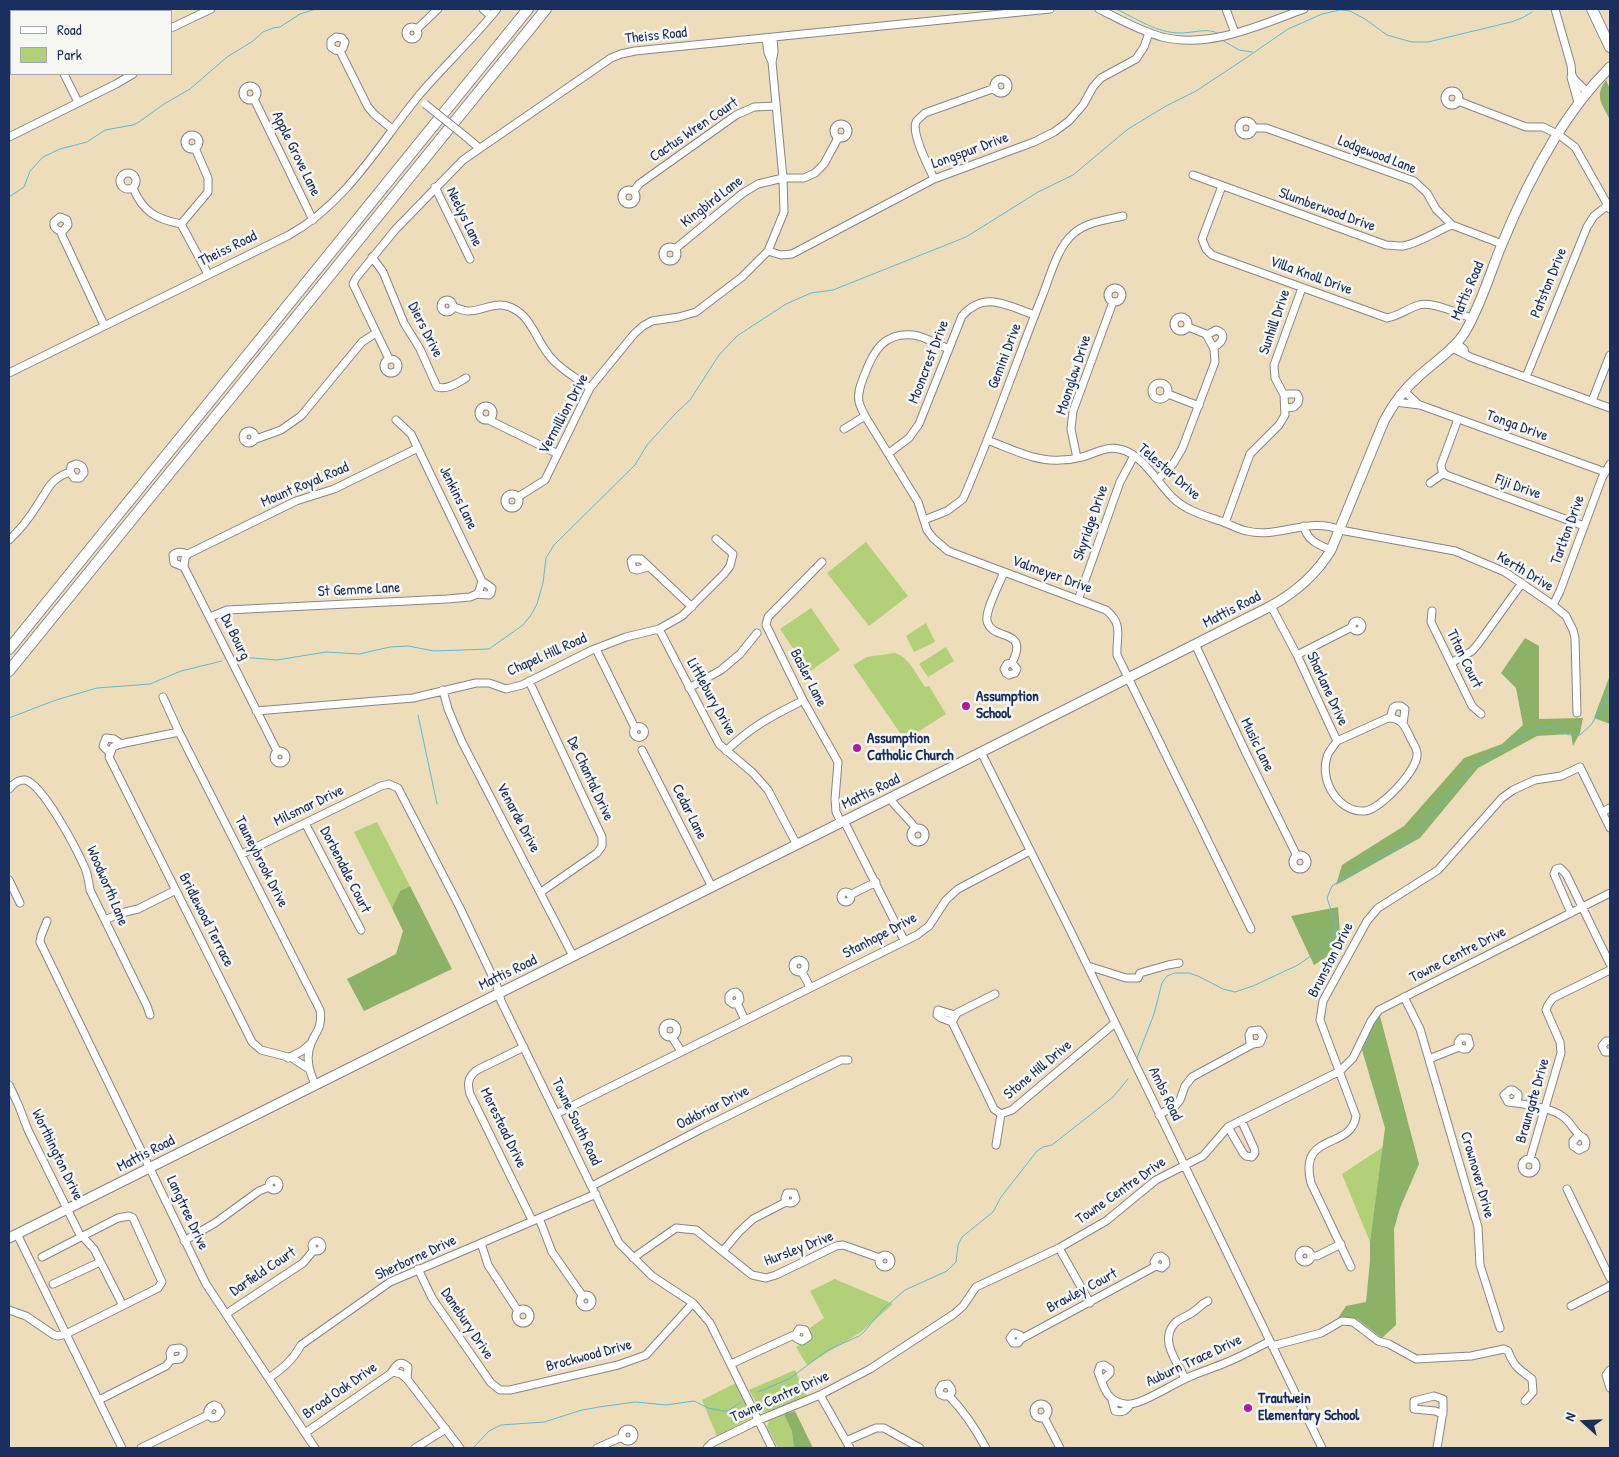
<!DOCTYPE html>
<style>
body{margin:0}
#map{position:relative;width:1619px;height:1457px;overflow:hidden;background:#eeddba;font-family:"Patrick Hand",sans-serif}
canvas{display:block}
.frame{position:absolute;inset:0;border:10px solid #1b2f5e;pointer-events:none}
.legend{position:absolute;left:10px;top:10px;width:162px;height:65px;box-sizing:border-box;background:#f6f6f2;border:1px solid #9ea6b7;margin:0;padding:6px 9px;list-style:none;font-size:15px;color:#1b2f5e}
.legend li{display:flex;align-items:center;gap:10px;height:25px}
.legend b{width:25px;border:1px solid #9ea6b7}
.north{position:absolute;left:1559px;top:1397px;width:50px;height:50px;-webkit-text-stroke:4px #f6f6f2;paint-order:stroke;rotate:290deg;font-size:14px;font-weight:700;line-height:20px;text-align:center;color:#1b2f5e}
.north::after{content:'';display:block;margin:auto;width:18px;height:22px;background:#1b2f5e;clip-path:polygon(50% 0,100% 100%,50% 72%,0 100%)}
</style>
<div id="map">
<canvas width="1619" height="1457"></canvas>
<div class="frame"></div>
<ul class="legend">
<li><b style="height:6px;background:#fff"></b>Road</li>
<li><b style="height:14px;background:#b1d077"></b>Park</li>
</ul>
<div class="north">N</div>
</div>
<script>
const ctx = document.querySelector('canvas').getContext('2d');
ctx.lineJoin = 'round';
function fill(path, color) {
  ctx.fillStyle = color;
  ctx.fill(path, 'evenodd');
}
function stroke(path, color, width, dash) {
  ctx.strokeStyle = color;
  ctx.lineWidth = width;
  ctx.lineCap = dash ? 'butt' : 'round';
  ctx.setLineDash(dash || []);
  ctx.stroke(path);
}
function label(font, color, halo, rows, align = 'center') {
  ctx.font = font + ' "Patrick Hand",sans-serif';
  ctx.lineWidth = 5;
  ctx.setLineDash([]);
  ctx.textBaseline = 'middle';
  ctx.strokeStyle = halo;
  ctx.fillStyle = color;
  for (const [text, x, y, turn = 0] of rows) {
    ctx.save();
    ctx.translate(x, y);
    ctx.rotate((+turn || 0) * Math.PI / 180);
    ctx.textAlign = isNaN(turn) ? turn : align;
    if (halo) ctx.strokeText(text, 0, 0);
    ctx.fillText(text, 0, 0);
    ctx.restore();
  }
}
fill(new Path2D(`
 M866 542 908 596 869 626 827 573Z
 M811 608 840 650 809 672 780 629Z
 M926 623 935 642 914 652 906 636Z
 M946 647 954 661 928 677 919 664Z
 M894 653C909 656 917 676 925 687L929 686 946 714 905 740 853 665 867 657Z
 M377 822 410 886 400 891 392 908 354 832Z
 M1383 1147 1370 1242 1342 1174Z
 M835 1279 893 1304 861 1332 807 1365 796 1347C806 1342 812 1341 810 1328L824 1318 810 1291Z
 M795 1370 807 1397 766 1412H761L749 1390Z
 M736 1383 751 1415V1418L717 1436 702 1400Z
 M784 1414 792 1432 794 1448H778L767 1427 769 1421Z`), '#b1d077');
fill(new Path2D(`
 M1606 80 1610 89V120C1602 104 1594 96 1606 80Z
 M1525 638 1539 646V719L1583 718 1580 733 1573 746 1571 734 1537 736 1478 768 1420 838 1336 885 1342 865 1404 826 1464 758 1502 744 1523 725 1516 688 1501 673Z
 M1610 675V724L1594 718Z
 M410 886 452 969 364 1011 347 979 396 954 403 931 392 908 400 891Z
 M1338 907 1340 933 1331 954 1314 965 1291 916Z
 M1380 1016 1419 1164 1400 1208 1394 1229 1396 1325 1382 1338 1357 1319 1338 1318 1346 1306 1366 1302 1370 1261V1242L1385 1128 1362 1050 1371 1029Z
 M795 1411 813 1448H794L792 1432 784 1414Z`), '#8cb268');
stroke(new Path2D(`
 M1116 9C1138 19 1156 33 1181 33 1193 33 1209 27 1219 34
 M1222 40 1239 50 1252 52
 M9 197 24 187 30 171 43 157 60 149 87 142 105 130 133 125 139 122 164 104 190 89 227 57 253 41 263 32 273 28 280 27 300 14 316 9
 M240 657 277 660 326 652 359 654 390 647 408 646 434 651 489 649 523 625 531 615 537 604 543 583 546 558 554 545 635 465 647 445 675 414 690 400 719 355 737 336 786 304 811 293 833 290 966 237 1038 192 1073 175 1128 129 1166 106 1196 91 1243 60 1288 29 1322 14 1340 10 1350 11 1365 19 1387 35 1412 42H1428L1511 22 1522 18 1532 12
 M418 715 437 804
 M9 718 56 700 97 688 150 684 181 671 222 661
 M1137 1058 1154 1014 1162 983 1167 976 1175 973H1189L1198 976 1223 989 1235 992 1253 986 1298 965 1322 948 1333 937 1336 925 1327 898 1332 886 1367 863 1402 846 1417 832 1468 772 1481 761 1505 745 1537 729 1551 727 1569 735H1580L1591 725 1610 694
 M758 1392 789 1379 828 1350 859 1336 864 1332 883 1309 905 1290 947 1271 956 1262 958 1245 962 1237 993 1212 1001 1197 1037 1151 1043 1147 1052 1145 1113 1097 1128 1079
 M473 1448 489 1431 501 1425 544 1422 582 1410 599 1407 635 1402 666 1405 694 1401 708 1408 723 1411H728L741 1402`), '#5bbbd9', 1);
const minor = new Path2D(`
 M483 9 491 16
 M1099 9C1119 19 1140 31 1162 37 1210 49 1260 25 1304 9
 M1226 9 1235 33
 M1555 9 1571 65 1572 77 1587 92
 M406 33a6 6 0 1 1 12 0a6 6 0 1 1-12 0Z
 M171 28 211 9
 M417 29 438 9
 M340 51 343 48 345 42 342 38 336 37 331 41V47L335 50 340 51 368 107 374 114 392 129
 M772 62 774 52 773 37
 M64 74 78 102
 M994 86a7 7 0 1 1 14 0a7 7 0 1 1-14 0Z
 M243 93a7 7 0 1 1 14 0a7 7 0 1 1-14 0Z
 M1445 98a7 7 0 1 1 14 0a7 7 0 1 1-14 0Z
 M254 99 313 220
 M1458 101 1526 127H1543L1559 135 1575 147 1610 209
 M1239 128a7 7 0 1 1 14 0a7 7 0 1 1-14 0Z
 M834 131a7 7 0 1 1 14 0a7 7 0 1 1-14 0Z
 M1253 128H1266L1414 181 1427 193 1436 209 1452 225 1502 244
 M185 142a7 7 0 1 1 14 0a7 7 0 1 1-14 0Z
 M465 136 479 148
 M9 137 116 84 133 74
 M120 181a8 8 0 1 1 16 0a8 8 0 1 1-16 0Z
 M1193 175 1386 245C1391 245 1397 246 1403 246 1420 243 1436 231 1452 225
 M934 179C929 167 911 134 916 122 918 119 922 116 925 113L995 88
 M1222 186 1202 239 1206 249 1212 255 1387 318C1401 315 1408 308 1419 305 1432 301 1459 314 1472 318
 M435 187 470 259
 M133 188C143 212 156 219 181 224L208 274
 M622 197a7 7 0 1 1 14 0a7 7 0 1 1-14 0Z
 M634 191 639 184 736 115 754 107 776 106
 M181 224 208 192V178L195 148
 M60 231H63L68 225 67 220 60 217 54 222C53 227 55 229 60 231L104 325
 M663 254a7 7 0 1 1 14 0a7 7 0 1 1-14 0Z
 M675 249 743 193 758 184 783 178H804L815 173 824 164 838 138
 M768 251 781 255 792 254 934 179 1034 142 1054 132 1069 121 1083 105 1093 87 1101 78 1136 59 1144 47 1149 33
 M372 257 383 272 404 323 420 349 437 387C448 390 457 383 466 378
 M1108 295a7 7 0 1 1 14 0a7 7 0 1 1-14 0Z
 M441 306a6 6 0 1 1 12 0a6 6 0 1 1-12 0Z
 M453 307C458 308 463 311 468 311 483 311 495 301 510 307 533 316 536 343 553 360 563 371 578 379 590 388
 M1174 324a7 7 0 1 1 14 0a7 7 0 1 1-14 0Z
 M1207 335 1216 330C1228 334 1222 343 1214 347
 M1456 343 1464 349 1465 354
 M1451 347C1458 352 1464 353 1470 357L1610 408
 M949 349C938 345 924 336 913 335 883 332 873 352 864 376 861 384 857 393 859 402 860 406 863 412 865 416L918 502 927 530 933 538 948 551 1106 610C1124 625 1116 635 1117 655L1251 929
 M389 359 355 288 353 284 356 278 395 230 463 160 611 58 621 54 635 51 1050 9
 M384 366a7 7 0 1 1 14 0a7 7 0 1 1-14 0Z
 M9 373 289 235C347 203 379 144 420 94 445 65 473 39 497 9
 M1526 377 1587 227 1594 216 1608 205
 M1152 391a8 8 0 1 1 16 0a8 8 0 1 1-16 0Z
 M1404 391 1419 405
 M1168 394 1199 406
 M1284 394H1297L1299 398 1298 403 1294 407 1286 408
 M1592 401 1610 355
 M1395 402 1420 405 1605 472
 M479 413a7 7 0 1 1 14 0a7 7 0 1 1-14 0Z
 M1458 419 1441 465 1442 471 1446 475 1584 526
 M396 420 411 434 482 581 479 591 477 594
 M489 420 558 454
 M844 429 865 416
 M243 437a6 6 0 1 1 12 0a6 6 0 1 1-12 0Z
 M256 439 281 430 301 416 362 342 376 333
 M987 440C1010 448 1035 462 1060 460 1067 460 1075 459 1082 457 1094 454 1106 446 1119 449 1142 453 1157 482 1172 497 1187 512 1207 516 1226 523 1233 526 1240 530 1247 531 1279 539 1310 516 1340 530L1455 551 1505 572 1553 605 1566 616 1573 630 1575 638 1577 713
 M889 453 909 438 919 424 962 316C985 290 1007 306 1035 315
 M1077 458 1071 429 1073 411 1113 302
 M1158 479 1173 464 1182 449 1215 362 1214 349 1206 334 1188 327
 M1430 483 1444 473
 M505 501a7 7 0 1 1 14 0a7 7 0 1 1-14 0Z
 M518 497 545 480 590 388 634 334 643 326 652 321 679 317 696 312 742 277 768 251 784 212 783 178 772 62 768 53 766 38
 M924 520 947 511 963 499C992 433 1015 365 1041 299 1050 278 1056 249 1073 234 1086 222 1106 220 1123 216
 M1225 523 1250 454 1279 425 1285 415 1284 395 1275 378 1274 365 1302 288
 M1304 526C1307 541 1319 545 1331 550
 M9 540C20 530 30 517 38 504 49 488 50 479 70 472L71 466 76 464C82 465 84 467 84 473L80 478H74L70 472
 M188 554C182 552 177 551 173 555L174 563 184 567 277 751
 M822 562 768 617 766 625 803 700 838 762 835 799 836 812 841 822
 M184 567 185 558 188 554 296 501 334 489 418 448
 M648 567 637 570 633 569 631 561 633 559H641L692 607
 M1004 572C1000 583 985 610 987 621 992 642 1030 627 1012 663L1007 664 1004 669 1006 673 1009 675 1015 673 1017 669 1012 663
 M1078 600 1120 482 1134 456
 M1553 605 1560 591 1602 478 1610 464
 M1271 606 1297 655 1337 741C1334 746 1328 752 1327 757 1319 781 1339 813 1365 811 1381 809 1419 769 1417 753 1417 749 1413 743 1411 739 1405 727 1403 718 1388 718L1337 741
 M1432 611 1431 622 1472 706 1481 714
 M210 617 227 610 447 599 470 597 477 594 489 595 491 593 492 588 482 581
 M1352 626a5 5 0 1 1 10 0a5 5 0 1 1-10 0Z
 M659 629 719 744 753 773 768 790 797 845
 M1195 644 1247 755 1297 856
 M596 649 635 728
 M1297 655 1352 627
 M1451 663 1472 651 1478 644 1522 583
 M529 681 602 837V846L597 853 541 892
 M689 688 721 670 740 654 757 633
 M443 690 448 709 462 742 573 956
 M163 697 179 732 320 1010C323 1032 313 1032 309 1050 306 1063 311 1074 315 1085
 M256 711 413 698 476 683H489L506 689 522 685 592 650 626 637 659 629 682 616 724 574 730 566 733 554 716 539
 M1390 718 1393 708 1396 706H1401L1405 709 1403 724
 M633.5 732a5.5 5.5 0 1 1 11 0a5.5 5.5 0 1 1-11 0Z
 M179 732 120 744 113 747 109 757 252 1042 261 1050 292 1058 309 1069
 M642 750 712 887
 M274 757a6 6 0 1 1 12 0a6 6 0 1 1-12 0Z
 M726 751C750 728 768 718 798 703
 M981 752 1070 930 1322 1448
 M110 753 103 746 106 738 114 739 121 744
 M9 789C13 784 18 779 25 780 43 784 77 850 85 868 88 875 89 883 90 890L147 1006 150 1015
 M890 798C897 810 908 817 915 828
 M1602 812 1610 808
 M844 821 904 940
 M305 823 361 930
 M911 835a7 7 0 1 1 14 0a7 7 0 1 1-14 0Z
 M242 854 381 786 389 784 398 788 460 908 497 986 501 1001 619 1243 652 1276 693 1303 710 1323 772 1448
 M1293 862a7 7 0 1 1 14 0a7 7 0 1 1-14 0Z
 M9 880 20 903
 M841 897a5 5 0 1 1 10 0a5 5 0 1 1-10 0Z
 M850 895 876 882
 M1571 913 1554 874 1556 869 1560 868 1566 874 1610 964
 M105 920 121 913 138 909 176 890
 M47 921 41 936 40 942 206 1284 315 1448
 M793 966a6 6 0 1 1 12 0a6 6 0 1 1-12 0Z
 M1088 966 1126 978H1138L1140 973 1168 965 1179 963
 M802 972 810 987
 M995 994 957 1013 952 1022 994 1109 1001 1114
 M1404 997 1420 1029 1478 1227 1480 1265 1500 1328
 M737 1003 733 1004 729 1001V996L732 993 736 992 739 995 740 1000 737 1003 745 1020
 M952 1022 941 1018 937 1015 938 1010 955 1015
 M663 1030a7 7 0 1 1 14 0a7 7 0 1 1-14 0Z
 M672 1037 681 1051
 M1610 1041H1606L1602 1046 1605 1052H1610
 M524 1047 477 1070C468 1077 467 1083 470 1094L532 1220
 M288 1058 302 1051 311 1043
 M1429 1059 1459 1047 1463 1049H1467L1470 1045 1468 1038H1461L1458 1042 1459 1047
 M9 1085 18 1104 28 1130 81 1237
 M1515 1102 1518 1098V1094L1513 1090H1510L1504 1095 1508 1102C1522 1104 1550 1107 1562 1116 1572 1122 1574 1134 1584 1138L1586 1142 1585 1147 1579 1150 1573 1146V1141L1578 1136
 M556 1114 917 935 929 926 946 900 958 889 1030 851
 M1159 1115 1176 1105 1180 1100 1185 1086 1192 1077 1253 1044 1260 1043 1263 1036 1259 1030 1251 1031 1249 1035 1250 1042 1253 1044
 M1228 1127 1243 1153 1246 1156 1252 1157 1255 1153 1254 1148 1241 1120
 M996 1145 1001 1114 1012 1110 1115 1023
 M1522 1166a7 7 0 1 1 14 0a7 7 0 1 1-14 0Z
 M1530 1159 1561 1053 1560 1042 1546 1010 1548 1005 1553 998 1610 970
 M269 1185a5 5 0 1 1 10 0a5 5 0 1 1-10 0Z
 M592 1186 703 1128 841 1060H848
 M1567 1189 1610 1278
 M539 1218 552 1252 582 1295
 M17 1234 122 1448
 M83 1237 94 1249 122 1304
 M184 1241 215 1223 259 1191 269 1187
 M312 1246a5 5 0 1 1 10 0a5 5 0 1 1-10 0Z
 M481 1243 488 1265 518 1311
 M1059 1248 1090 1303
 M1299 1256a6 6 0 1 1 12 0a6 6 0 1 1-12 0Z
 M723 1251 739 1232 753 1219 786 1202C791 1204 794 1203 796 1199L794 1193H787L785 1198 786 1202
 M879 1261a6 6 0 1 1 12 0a6 6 0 1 1-12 0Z
 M1311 1256H1317L1341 1244
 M633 1258 676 1228 696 1230 752 1275 766 1278 776 1275 836 1246 843 1245 880 1258
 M1351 1267 1311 1183C1298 1131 1351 1151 1356 1116L1320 1020 1323 1001 1367 921 1378 908 1438 870 1502 798 1513 790 1535 780 1561 776 1580 767 1610 828
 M418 1269 432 1298 491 1383 500 1390H510L618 1365 646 1355 693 1303
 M53 1284 100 1262
 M580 1301a6 6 0 1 1 12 0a6 6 0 1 1-12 0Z
 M1571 1306 1610 1286
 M516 1316a7 7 0 1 1 14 0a7 7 0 1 1-14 0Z
 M9 1310 26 1316 54 1335 58 1336 66 1334 158 1288 162 1282 133 1218 129 1216 118 1218 42 1257
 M226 1314 303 1263 314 1250
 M1021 1339 1020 1335 1014 1333 1010 1338 1013 1343H1018L1021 1339 1156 1266 1162 1268 1166 1264 1165 1259 1161 1256 1157 1257 1154 1262 1156 1266
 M1272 1346 1321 1333 1342 1321 1353 1322 1378 1341 1389 1344 1416 1359 1471 1356 1504 1349 1508 1351C1514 1367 1519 1369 1532 1379L1533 1392 1525 1401
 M731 1364 796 1334 799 1329 805 1330 808 1337 802 1341 796 1338V1334
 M1610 1370 1606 1375 1610 1388
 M391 1373C396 1365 400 1359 408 1367L407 1379
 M269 1378C283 1368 293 1360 301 1345L390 1282 596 1194
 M1185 1378C1177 1362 1158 1339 1176 1322 1181 1318 1188 1316 1193 1312 1199 1308 1201 1304 1208 1301
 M1102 1381 1110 1373V1369L1104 1365 1100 1366 1098 1372C1104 1387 1106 1401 1125 1404 1139 1407 1174 1383 1189 1377 1200 1372 1213 1368 1225 1363 1240 1357 1255 1349 1270 1341
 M820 1395 850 1448
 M949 1396 952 1392 951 1388 948 1384 942 1385 939 1390 940 1394 944 1396H949C965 1412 975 1428 986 1448
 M98 1399 103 1398 166 1366 171 1360 180 1359 183 1355V1350L180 1348 172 1349 170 1353 171 1360
 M1112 1400 1115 1411C1123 1413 1125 1411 1130 1405
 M1034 1411a7 7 0 1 1 14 0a7 7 0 1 1-14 0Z
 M1044 1417 1060 1448
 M622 1435a6 6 0 1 1 12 0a6 6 0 1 1-12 0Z
 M305 1433 393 1372 401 1374 407 1379 460 1448
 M846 1441 876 1428H884L920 1448
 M141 1448 208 1415 212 1418 217 1417 221 1412 218 1407 214 1405C209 1407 207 1410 208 1415
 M415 1448 446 1429
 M597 1448 622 1437
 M707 1448 712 1443 759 1420 820 1395 870 1369 954 1314 963 1306 976 1287 1059 1248 1106 1221 1156 1180 1203 1156 1228 1127 1340 1071 1353 1058 1371 1021 1379 1010 1610 893
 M1437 1448 1443 1411V1399L1434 1396 1414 1401V1409L1435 1411 1443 1414`);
const major = new Path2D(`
 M1572 77 1579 102
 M9 1238 890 798 1271 606C1296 592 1316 575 1331 550L1384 421C1393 404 1404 389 1419 376 1434 362 1454 350 1465 332 1481 305 1490 273 1502 244 1527 183 1563 114 1610 67`);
const highway = new Path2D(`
 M1592 9 1610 47
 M9 649 528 9
 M9 671 546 9`);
stroke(minor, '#84868c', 9);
stroke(major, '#84868c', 11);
stroke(highway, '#84868c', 12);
stroke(minor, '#fff', 7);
stroke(major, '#fff', 9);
stroke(highway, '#fff', 10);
const minorBridge = new Path2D(`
 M425 104 465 136`);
stroke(minorBridge, '#84868c', 9, []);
stroke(minorBridge, '#fff', 7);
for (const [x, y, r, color] of [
 [966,706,5,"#b5179e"],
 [857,748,5,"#b5179e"],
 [1248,1408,5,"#b5179e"]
]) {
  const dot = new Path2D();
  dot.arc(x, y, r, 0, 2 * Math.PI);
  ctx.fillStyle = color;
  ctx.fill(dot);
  stroke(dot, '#f6f6f2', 2);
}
label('15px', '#1b2f5e', '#f6f6f2', [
 ["Theiss Road",656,36,-6],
 ["Cactus Wren Court",694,130,-34],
 ["Longspur Drive",970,151,-20],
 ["Apple Grove Lane",296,154,64],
 ["Lodgewood Lane",1377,155,21],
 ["Kingbird Lane",712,202,-38],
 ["Slumberwood Drive",1327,210,20],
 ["Neelys Lane",464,217,64],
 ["Theiss Road",228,249,-26],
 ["Villa Knoll Drive",1311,276,20],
 ["Patston Drive",1549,283,-68],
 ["Mattis Road",1468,291,-67],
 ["Sunhill Drive",1275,322,-71],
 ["Diers Drive",425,330,63],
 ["Gemini Drive",1005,356,-69],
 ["Mooncrest Drive",929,362,-69],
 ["Moonglow Drive",1074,375,-72],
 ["Vermillion Drive",564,414,-62],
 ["Tonga Drive",1517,426,20],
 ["Telestar Drive",1169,472,41],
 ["Mount Royal Road",305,485,-23],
 ["Fiji Drive",1518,487,20],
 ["Jenkins Lane",458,498,64],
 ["Skyridge Drive",1091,523,-71],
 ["Tarlton Drive",1568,530,-70],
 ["Kerth Drive",1525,572,31],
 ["Valmeyer Drive",1052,575,20],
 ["St Gemme Lane",359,590,-3],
 ["Mattis Road",1232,610,-27],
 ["Du Bourg",235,637,64],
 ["Chapel Hill Road",547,655,-24],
 ["Titan Court",1464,659,64],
 ["Basler Lane",808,678,63],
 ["Sharlane Drive",1327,689,65],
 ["Littlebury Drive",711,697,61],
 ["Music Lane",1257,745,64],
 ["De Chantal Drive",590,779,65],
 ["Mattis Road",871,792,-26],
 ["Milsmar Drive",309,806,-26],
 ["Cedar Lane",689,812,63],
 ["Venarde Drive",518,818,62],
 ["Tauneybrook Drive",261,862,63],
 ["Dorbendale Court",345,870,63],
 ["Woodworth Lane",107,886,67],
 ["Bridlewood Terrace",206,920,63],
 ["Stanhope Drive",880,936,-28],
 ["Towne Centre Drive",1458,955,-27],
 ["Brunston Drive",1331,960,-63],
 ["Mattis Road",508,973,-26],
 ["Stone Hill Drive",1038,1070,-40],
 ["Ambs Road",1165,1094,64],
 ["Braungate Drive",1533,1101,-74],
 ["Oakbriar Drive",713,1108,-27],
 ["Towne South Road",576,1122,64],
 ["Morestead Drive",503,1128,64],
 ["Mattis Road",146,1154,-27],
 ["Worthington Drive",57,1155,64],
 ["Crownover Drive",1477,1175,74],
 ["Towne Centre Drive",1121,1191,-35],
 ["Langtree Drive",187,1213,65],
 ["Hursley Drive",799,1249,-21],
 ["Sherborne Drive",416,1258,-25],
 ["Darfield Court",263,1272,-34],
 ["Brawley Court",1082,1291,-28],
 ["Danebury Drive",467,1324,56],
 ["Brockwood Drive",589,1356,-15],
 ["Auburn Trace Drive",1194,1361,-25],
 ["Broad Oak Drive",340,1391,-35],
 ["Towne Centre Drive",780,1397,-24]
]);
label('bold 15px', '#1b2f5e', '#f6f6f2', [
 ["Assumption",976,697],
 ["School",976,714],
 ["Assumption",867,739],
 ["Catholic Church",867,756],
 ["Trautwein",1258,1399],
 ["Elementary School",1258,1416]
], 'left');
</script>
